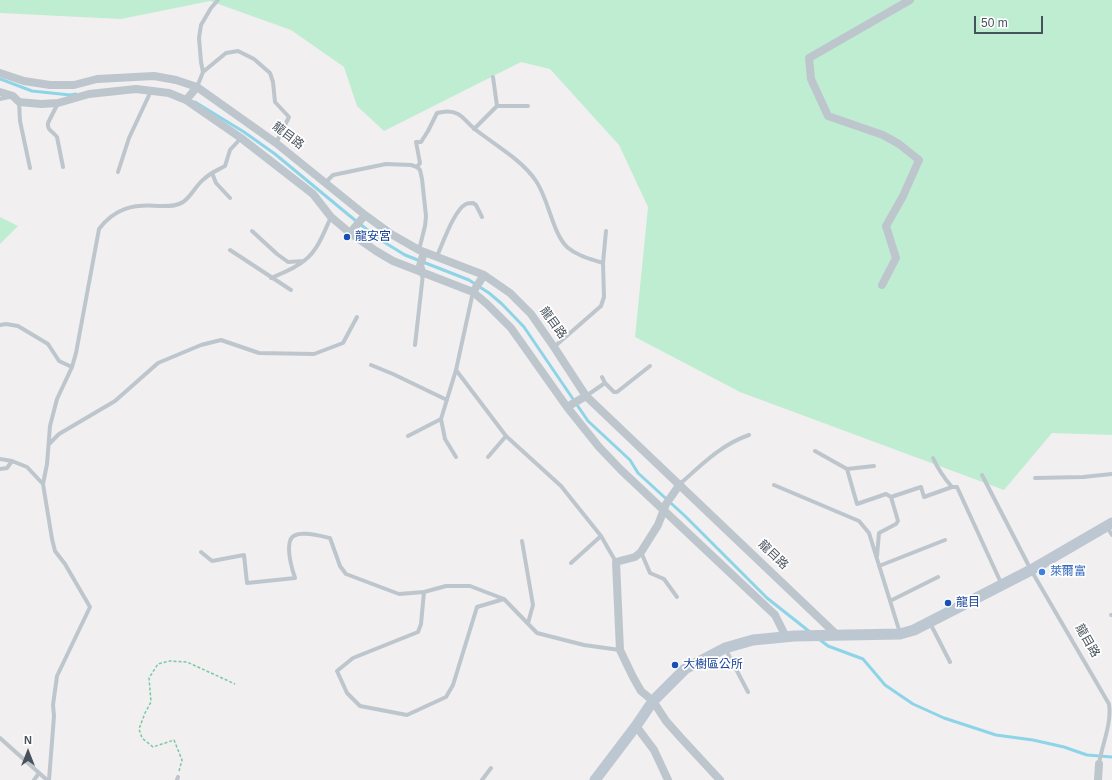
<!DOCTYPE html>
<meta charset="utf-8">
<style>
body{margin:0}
#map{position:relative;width:1112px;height:780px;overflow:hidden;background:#f1efef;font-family:Helvetica,sans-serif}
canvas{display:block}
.north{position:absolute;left:8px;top:732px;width:40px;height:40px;-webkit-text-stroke:3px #fff;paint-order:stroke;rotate:0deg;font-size:11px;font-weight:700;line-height:16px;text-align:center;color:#48525c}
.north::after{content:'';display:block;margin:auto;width:14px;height:18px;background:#48525c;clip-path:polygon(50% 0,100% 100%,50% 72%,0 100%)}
.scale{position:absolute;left:974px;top:16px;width:69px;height:18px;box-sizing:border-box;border:2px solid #48525c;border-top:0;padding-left:5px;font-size:12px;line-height:14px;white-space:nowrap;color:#48525c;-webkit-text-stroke:3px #fff;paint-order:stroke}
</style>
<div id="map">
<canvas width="1112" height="780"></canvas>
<div class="north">N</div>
<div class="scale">50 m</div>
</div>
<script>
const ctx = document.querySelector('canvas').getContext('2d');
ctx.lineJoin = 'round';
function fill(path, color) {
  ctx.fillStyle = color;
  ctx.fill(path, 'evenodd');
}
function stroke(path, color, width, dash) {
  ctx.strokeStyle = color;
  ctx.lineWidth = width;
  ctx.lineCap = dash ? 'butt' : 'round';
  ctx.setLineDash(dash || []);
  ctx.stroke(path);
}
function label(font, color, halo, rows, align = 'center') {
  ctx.font = font + ' Helvetica,"Noto Sans TC",sans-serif';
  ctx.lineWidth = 3.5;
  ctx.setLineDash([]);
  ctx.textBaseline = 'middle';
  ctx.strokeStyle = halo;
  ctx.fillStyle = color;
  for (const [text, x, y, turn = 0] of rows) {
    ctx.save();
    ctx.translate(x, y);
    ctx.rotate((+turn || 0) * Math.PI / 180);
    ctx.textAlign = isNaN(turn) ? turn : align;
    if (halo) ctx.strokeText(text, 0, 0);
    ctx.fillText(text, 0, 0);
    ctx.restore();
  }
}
fill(new Path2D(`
 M0 0H1112V435L1052 433 1004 490 740 392 635 337 648 207 619 145 550 69 521 62 384 131 357 106 344 67 291 30 210 1 121 19 0 13Z
 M0 217 18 226 0 244Z`), '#bfedd2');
stroke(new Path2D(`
 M0 79 32 91 70 95 76 94
 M195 102 244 132 275 154 356 221 379 239 405 255 469 280 489 293 502 304 524 327 588 421 630 460 638 473 685 516 767 598 810 632
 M819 639 828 646 863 659 885 685 913 704 944 718 996 735 1033 740 1064 747 1087 755 1112 757`), '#8ed4e8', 3);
stroke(new Path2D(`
 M179 771 182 760 174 740 153 747 142 738 139 729 145 713 151 702 149 678 158 664 170 661 187 662 235 684`), '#78caa3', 1.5, [3, 2]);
stroke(new Path2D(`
 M203 72 226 53 238 51 254 59 270 73 273 82 275 102 289 117 276 143
 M493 77 497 106H528
 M197 87 203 72 201 62 199 38 201 25 211 8 218 0
 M0 99 9 97
 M19 102 20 121 30 168
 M58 103 48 123C47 131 53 131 57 137L63 167
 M474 129 497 106
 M417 167 420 163 416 142H421L428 131 437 113C444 111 451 110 458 114 465 118 469 125 476 130 495 145 522 160 536 181 549 200 552 232 567 247 577 256 591 259 603 263
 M118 172 129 138 151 91
 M212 173 216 183 230 198
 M326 182 333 175 386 164 411 165 417 167 420 170 422 179 426 216 425 226 419 250
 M252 231 277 254 288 262 304 261
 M230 250 291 290
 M437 256C443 243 454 210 466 204 468 203 471 203 473 203L476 205 482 217
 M271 278C283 273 296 268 305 260 318 250 324 232 331 217
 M0 325 6 324 18 326 48 344 59 361 72 367
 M415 345 423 274
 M554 347 601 306 604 297 603 263 606 231
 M371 365 393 374 447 400
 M456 370 506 436 561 486 601 536 616 562
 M602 377 605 383 614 392H617L650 366
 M586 396 605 383
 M408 436 441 419
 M49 444 59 434 115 401 158 363 201 345 221 340 259 353 314 354 343 343 357 317
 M815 451 847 469 857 504 886 494 891 497
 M456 457 445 439 441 419 456 370 473 292
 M488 457 506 436
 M933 458C938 469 944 478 952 487H957L1002 585
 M0 459 12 461 7 468 0 469
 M12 461 27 467 43 484
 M847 469 874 466
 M982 475 1031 570 1109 704C1112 724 1102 744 1099 764
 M1035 478 1083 477 1112 474
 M680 484C701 465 722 444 749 435
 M774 485 859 521 869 533 900 633
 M1106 526 1112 535
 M522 541 533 605 528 623
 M201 552 212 561 244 555 247 583 295 578C292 569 287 551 290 541 293 528 321 536 330 538L340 566 346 574 399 594 424 592 446 586H470L504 599 537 633 584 645 620 650
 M641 552 650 573 664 579 677 597
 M877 556 879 533 896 524 898 521 891 497 921 487 924 497 952 487
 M571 563 601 536
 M879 566 945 540
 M424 592 421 624 418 632 353 658 337 671 347 693 360 706 407 715 446 697 453 685 477 607 504 599
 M890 601 938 577
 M1111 615H1112
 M930 623 950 662
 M725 648 748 692
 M0 738 47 780
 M34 780 39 773
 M49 780 54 716 53 705 57 676 90 607 65 564 55 551 52 539 43 484 47 464 50 426 57 399 72 367 76 353 99 229C115 208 133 204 159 206 167 206 176 207 183 202 191 197 196 185 204 179 210 173 218 170 225 166L230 150 241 138
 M177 780 178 777
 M482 780 491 768`), '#bec6cd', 4);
stroke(new Path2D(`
 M0 73 24 81 50 85H74L97 79 154 76 176 80 197 87 276 143 365 215 391 234 419 250 484 275 510 293 531 314 554 347 586 396 838 636
 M0 92 13 96 19 102 41 104 58 103 89 94 136 89 169 93 186 100 241 138 313 194 331 217 350 233 376 251 393 261 473 292 487 304 511 328 567 407 599 447 621 470 775 615 786 637
 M186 100 197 87
 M350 233 365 215
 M423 274 420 266 424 252
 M882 285 896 258 886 226 903 196 919 160 899 144 883 135 828 116 811 79 809 58 910 0
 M473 292 484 275
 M567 407 586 396
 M680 484 666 504 658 525 641 552 635 557 616 562 620 650 633 677 641 691 653 701 666 721 682 739 720 780
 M636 726 654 750 668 780
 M1098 780 1099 764`), '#bec6cd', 8);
stroke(new Path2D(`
 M595 780 636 726 653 701 685 669 725 648 753 640 794 636 900 634 914 630 1031 570 1112 523`), '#bdc7d2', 11);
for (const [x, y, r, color] of [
 [347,237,4,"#1a4fb4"],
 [1042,572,4,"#3f7fe0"],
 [948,603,4,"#1a4fb4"],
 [675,665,4,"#1a4fb4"]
]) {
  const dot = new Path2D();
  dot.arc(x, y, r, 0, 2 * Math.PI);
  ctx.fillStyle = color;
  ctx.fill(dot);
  stroke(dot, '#fff', 1.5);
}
label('12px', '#48525c', '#fff', [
 ["龍目路",288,136,37],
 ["龍目路",553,323,54],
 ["龍目路",773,555,44],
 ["龍目路",1087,641,60]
]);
label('12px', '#164399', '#fff', [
 ["龍安宮",355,237],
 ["龍目",956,603],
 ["大樹區公所",683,665]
], 'left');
label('12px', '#366cbe', '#fff', [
 ["萊爾富",1050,572]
], 'left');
</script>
